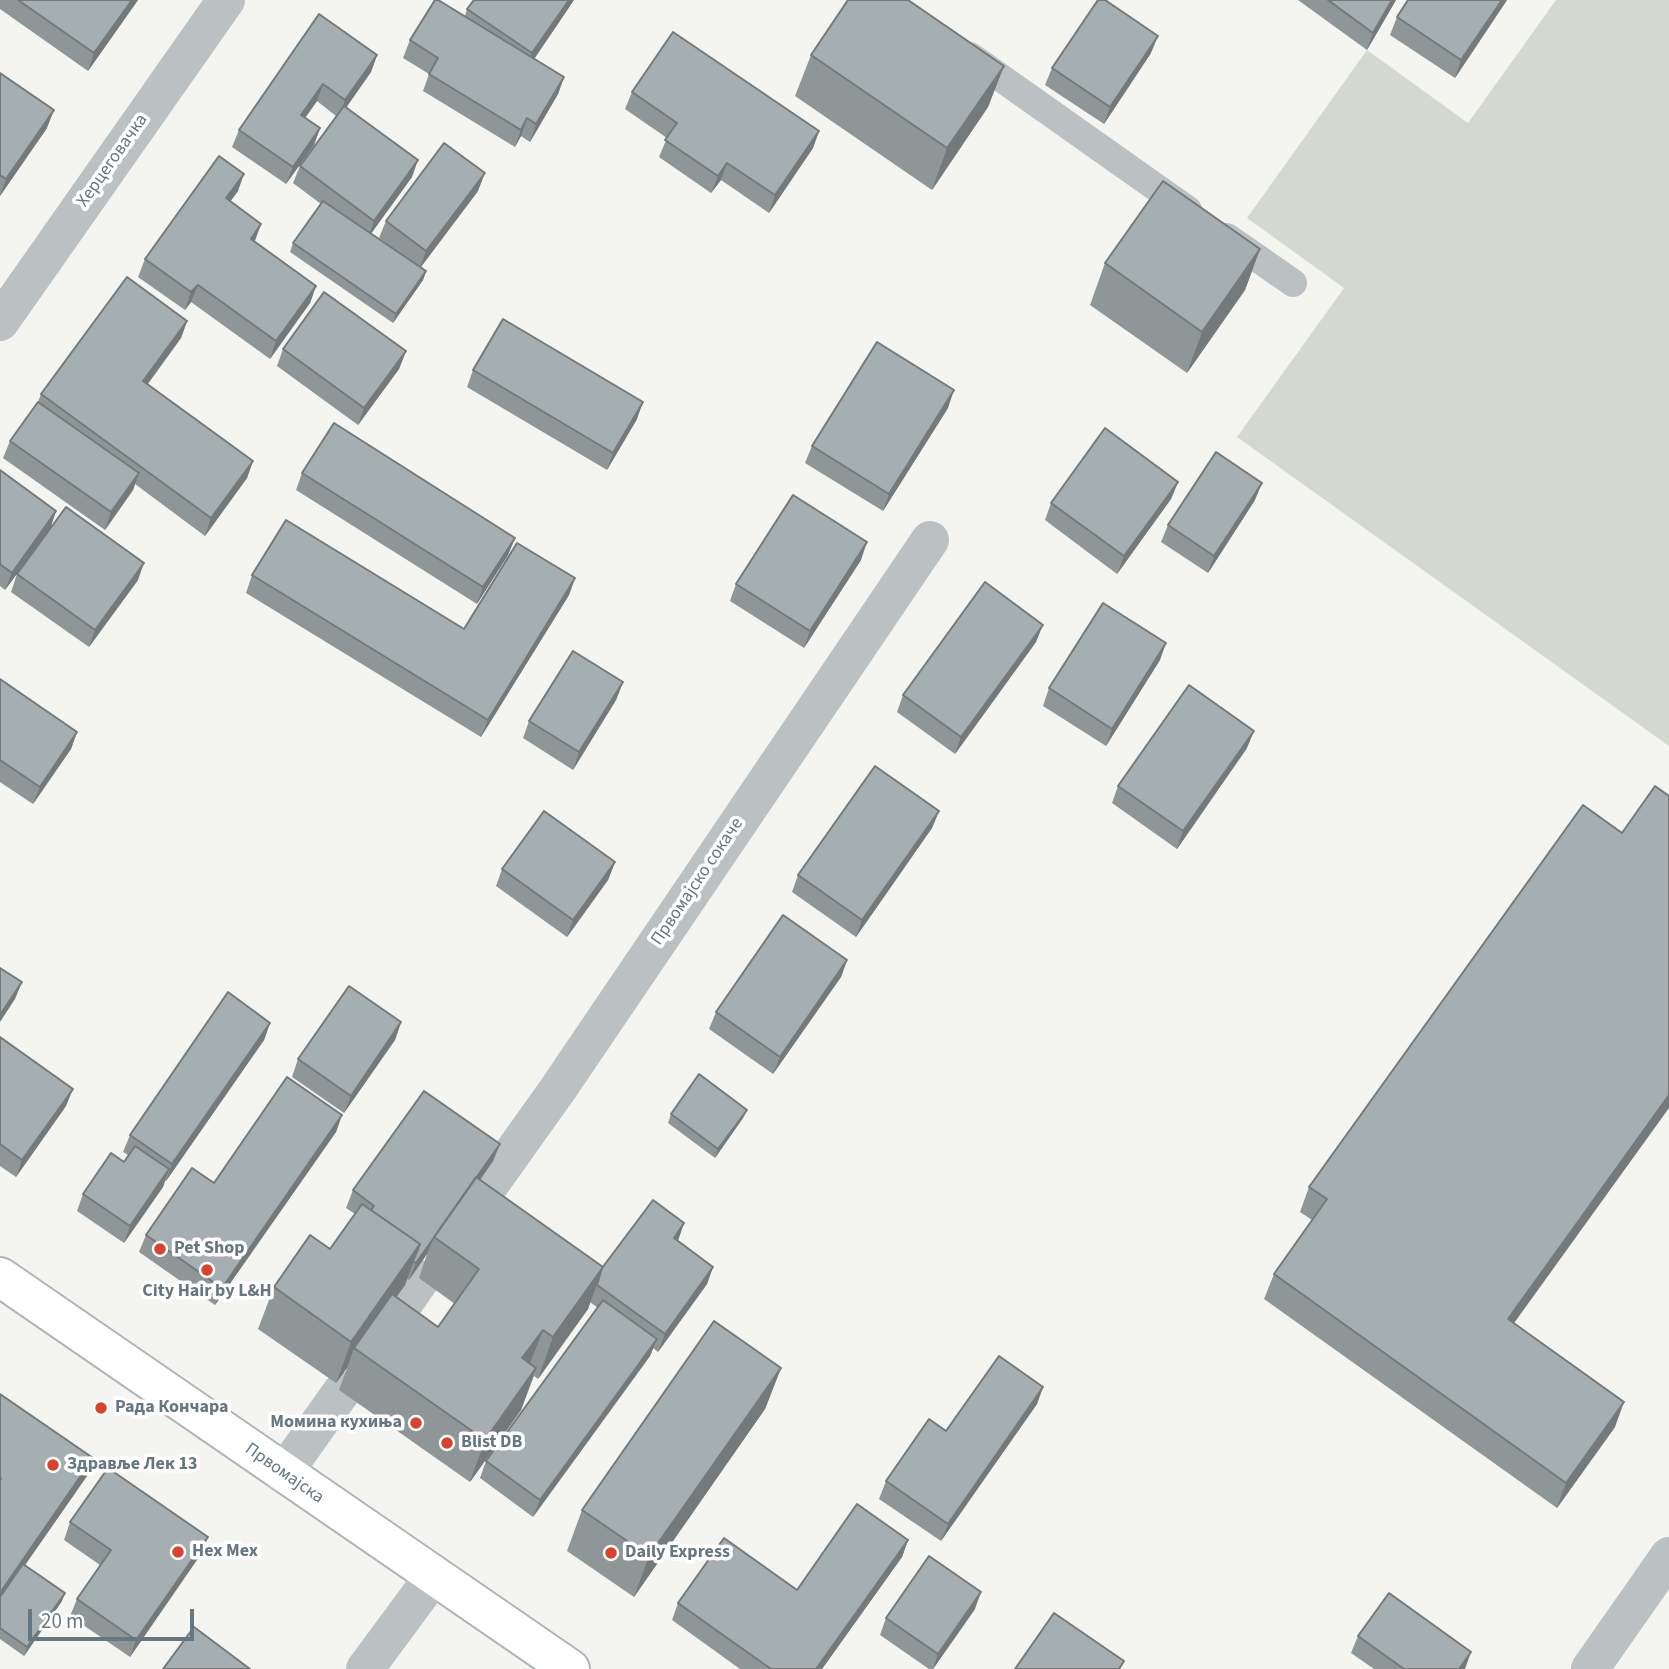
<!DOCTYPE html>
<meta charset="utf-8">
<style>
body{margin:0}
#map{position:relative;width:1669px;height:1669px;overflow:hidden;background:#f4f4f1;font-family:"Source Sans 3",sans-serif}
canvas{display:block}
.scale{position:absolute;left:28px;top:1609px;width:166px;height:32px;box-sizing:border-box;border:4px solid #657780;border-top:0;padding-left:9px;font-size:21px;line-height:24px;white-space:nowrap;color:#657780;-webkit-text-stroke:5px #fff;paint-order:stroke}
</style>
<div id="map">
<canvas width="1669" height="1669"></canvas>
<div class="scale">20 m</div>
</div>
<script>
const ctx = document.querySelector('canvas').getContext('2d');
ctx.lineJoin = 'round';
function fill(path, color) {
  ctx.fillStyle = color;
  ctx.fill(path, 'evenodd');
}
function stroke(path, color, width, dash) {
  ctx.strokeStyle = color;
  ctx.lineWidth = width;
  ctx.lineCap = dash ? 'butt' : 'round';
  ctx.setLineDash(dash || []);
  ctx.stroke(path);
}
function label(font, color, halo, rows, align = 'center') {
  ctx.font = font + ' "Source Sans 3",sans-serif';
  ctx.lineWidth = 7;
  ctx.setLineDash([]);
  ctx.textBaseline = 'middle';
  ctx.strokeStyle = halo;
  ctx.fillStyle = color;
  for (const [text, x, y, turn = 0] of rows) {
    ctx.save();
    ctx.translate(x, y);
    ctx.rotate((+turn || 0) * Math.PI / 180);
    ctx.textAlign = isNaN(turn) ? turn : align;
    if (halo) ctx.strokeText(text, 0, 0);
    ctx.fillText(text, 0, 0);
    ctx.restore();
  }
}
fill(new Path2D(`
 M1556 0H1669V746L1237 437 1344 288 1247 218 1367 50 1468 123Z`), '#d4d9d0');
const secondary = new Path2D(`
 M0 1277 570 1669`);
stroke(secondary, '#adb4b7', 42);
stroke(new Path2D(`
 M970 56 1188 210
 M1227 237 1293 283`), '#bbc0c2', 28);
stroke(new Path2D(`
 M464 1221 558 1089 930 540
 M380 1338 421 1279
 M283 1474 342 1391
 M365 1669 433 1577
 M1590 1669 1669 1556`), '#bbc0c2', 38);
stroke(new Path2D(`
 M0 322 226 0`), '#bbc0c2', 38);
stroke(secondary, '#fff', 38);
fill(new Path2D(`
 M0 0H138L88 71 0 9Z
 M474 0H574L534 59 564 77 558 94 530 142 521 136 515 147 423 91 429 74 403 58 410 40 465 16 467 9Z
 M1298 0H1396L1367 50Z
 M1507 0 1455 78 1390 35 1397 17Z
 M1151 53 1104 124 1045 85 1052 68Z
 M377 55 371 72 346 107 412 177 371 233 394 249 379 238 386 221 478 191 421 267 426 271 423 280 393 323 290 252 293 243 321 204 293 183 300 166 336 116 317 101 305 118 320 128 314 145 286 184 232 147 239 130Z
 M811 55 1004 66 988 107 932 190 795 96Z
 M0 73 47 128 0 196Z
 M632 92 819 131 813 148 769 213 721 180 711 193 659 157 667 138 625 109Z
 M238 191 230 201 254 241 316 286 310 303 270 359 191 302 185 310 138 277 145 259Z
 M1260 249 1245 290 1187 373 1090 305 1105 263Z
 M187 321 181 338 148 384 253 461 247 478 205 536 135 484 133 490 105 530 3 458 10 441 38 402 41 394Z
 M283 349 406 351 399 369 358 425 277 366Z
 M473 370 637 419 607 470 467 387Z
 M948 408 883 511 805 463 812 446Z
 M0 470 56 511 50 529 5 590 0 586Z
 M302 473 515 538 508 555 477 604 296 490Z
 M1178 482 1171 499 1117 574 1045 520 1051 503Z
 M1255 500 1208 573 1161 542 1168 525Z
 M861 560 804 648 730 601 736 584Z
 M17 574 138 580 89 647 11 592Z
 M252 575 464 629 575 578 569 595 481 737 246 593Z
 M1036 642 955 754 897 712 903 695Z
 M1160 660 1106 746 1043 706 1049 688Z
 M0 679 77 732 71 749 33 804 0 782Z
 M623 682 616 700 573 770 523 738 529 721Z
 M1247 748 1177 849 1112 803 1118 786Z
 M939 811 932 828 856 937 792 892 798 875Z
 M615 862 608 880 567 937 496 886 502 869Z
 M847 960 841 977 773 1074 709 1029 716 1012Z
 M401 1022 395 1040 344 1113 292 1077 298 1059Z
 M270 1023 264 1040 166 1181 165 1180 163 1187 124 1243 77 1211 83 1194 124 1162 128 1155 123 1152 130 1135Z
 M0 1038 66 1106 16 1177 0 1166Z
 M747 1110 743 1118 715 1158 668 1123 671 1114Z
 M342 1115 336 1132 215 1305 139 1252 146 1235 214 1183Z
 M493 1161 480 1180 603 1267 678 1241 713 1267 707 1284 658 1352 653 1348 650 1356 533 1517 480 1478 486 1461 598 1308 590 1302 588 1309 538 1379 534 1376 521 1410 470 1482 339 1390 347 1368 336 1383 258 1329 274 1287 330 1249 355 1214 346 1208 353 1190ZM427 1254 419 1278 455 1304 438 1327 396 1297 405 1285 407 1279 409 1280Z
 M1309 1187 1514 1323 1615 1427 1557 1508 1264 1299 1274 1274 1312 1220 1300 1212Z
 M781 1368 765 1409 634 1597 567 1551 582 1510Z
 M1043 1387 1037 1404 941 1541 879 1499 886 1481 946 1431Z
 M0 1394 87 1476 25 1565 62 1601 24 1656 0 1639Z
 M70 1522 201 1554 130 1657 70 1616 77 1599 100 1565 64 1540Z
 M908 1540 902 1557 822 1669H740L672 1620 678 1603 797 1590Z
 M975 1609 933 1669H929L880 1635 886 1618Z
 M1358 1636 1465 1669H1374L1351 1653Z`), '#8e9698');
fill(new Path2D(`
 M132 0H138L88 71 94 53Z
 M569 0H574L526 71 532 53Z
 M1392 0H1396L1367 50 1373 33Z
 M1502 0H1507L1455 78 1461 60Z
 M1158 36 1151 53 1104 124 1110 107Z
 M377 55 371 72 339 118 345 100Z
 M1004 66 988 107 932 190 947 148Z
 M564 77 558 94 530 142 536 124Z
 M323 84 317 101 295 132 301 115Z
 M54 110 47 128 0 196 6 179Z
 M527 118 521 136 515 147 521 130Z
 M320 128 314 145 286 184 293 167Z
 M819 131 813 148 769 213 775 195Z
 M418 160 412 177 368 238 374 221Z
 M727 163 721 180 711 193 718 176Z
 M485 173 478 191 420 268 426 251Z
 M244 174 238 191 220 216 226 198Z
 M261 224 255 241 251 239Z
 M1260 249 1245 290 1187 373 1202 332Z
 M426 271 423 280 393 323 396 314Z
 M198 285 191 302 185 310 191 292Z
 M316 286 310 303 270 359 276 341Z
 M187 321 181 338 137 398 143 381Z
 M406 351 399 369 358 425 364 408Z
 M954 390 948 408 883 511 889 494Z
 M643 402 637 419 607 470 613 453Z
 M253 461 247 478 205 536 211 518Z
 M139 473 133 490 105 530 111 512Z
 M1178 482 1171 499 1117 574 1124 556Z
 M1262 483 1255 500 1208 573 1214 556Z
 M56 511 50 529 5 590 12 573Z
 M515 538 508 555 477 604 483 587Z
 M867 542 861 560 804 648 810 631Z
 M144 563 138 580 89 647 95 630Z
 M575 578 569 595 481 737 488 720Z
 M1043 625 1036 642 955 754 961 737Z
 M1166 643 1160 660 1106 746 1112 729Z
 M623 682 616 700 573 770 579 752Z
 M1254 731 1247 748 1177 849 1183 831Z
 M77 732 71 749 33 804 40 787Z
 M939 811 932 828 856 937 862 920Z
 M615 862 608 880 567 937 573 920Z
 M847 960 841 977 773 1074 780 1057Z
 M22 982 15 999 0 1022V1015Z
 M401 1022 395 1040 344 1113 351 1096Z
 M270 1023 264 1040 166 1181 172 1164Z
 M73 1089 66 1106 16 1177 22 1160Z
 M1669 1095V1108L1499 1344 1508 1319Z
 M747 1110 743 1118 715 1158 718 1149Z
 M342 1115 336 1132 215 1305 222 1288Z
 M500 1144 493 1161 438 1240 434 1237Z
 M169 1169 163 1187 124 1243 130 1226Z
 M684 1223 678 1241 674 1238Z
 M434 1237 427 1254 409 1280 416 1263Z
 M420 1244 405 1285 358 1351 354 1348 347 1368 336 1383 351 1342Z
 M603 1267 588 1309 538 1379 553 1337Z
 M713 1267 707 1284 658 1352 665 1334Z
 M543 1330 527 1371 522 1358Z
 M657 1339 650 1356 533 1517 540 1500Z
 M536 1368 521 1410 470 1482 485 1440Z
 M781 1368 765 1409 634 1597 649 1556Z
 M1043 1387 1037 1404 941 1541 948 1524Z
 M1624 1402 1615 1427 1557 1508 1566 1483Z
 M93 1458 87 1476 0 1601V1593Z
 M208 1537 201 1554 130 1657 136 1640Z
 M908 1540 902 1557 822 1669H816Z
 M981 1592 975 1609 933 1669 938 1654Z
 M65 1593 62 1601 24 1656 27 1647Z
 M1471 1652 1465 1669H1459Z`), '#747a7c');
const building = new Path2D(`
 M18 0H132L94 53Z
 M435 0H438L564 77 536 124 527 118 521 130 429 74 438 58 410 40Z
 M474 0H569L532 53 467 9Z
 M848 0H908L1004 66 947 148 811 55Z
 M1098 0H1105L1158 36 1110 107 1052 68Z
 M1328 0H1392L1373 33Z
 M1408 0H1502L1461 60 1397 17Z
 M319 14 377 55 345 100 323 84 301 115 320 128 293 167 239 130Z
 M673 32 819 131 775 195 727 163 718 176 665 140 677 123 632 92Z
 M0 73 54 110 6 179 0 175Z
 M344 106 418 160 374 221 300 166Z
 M444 143 485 173 426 251 386 221Z
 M219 156 244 174 226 198 261 224 251 239 316 286 276 341 198 285 191 292 145 259Z
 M1163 181 1260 249 1202 332 1105 263Z
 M323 201 426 271 396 314 293 243Z
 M127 277 187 321 143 381 253 461 211 518 41 394Z
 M324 292 406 351 364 408 283 349Z
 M503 319 643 402 613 453 473 370Z
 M877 342 954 390 889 494 812 446Z
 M38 402 139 473 111 512 10 441Z
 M334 423 515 538 483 587 302 473Z
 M1105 428 1178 482 1124 556 1051 503Z
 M1216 452 1262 483 1214 556 1168 525Z
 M0 470 56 511 12 573 0 564Z
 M793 495 867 542 810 631 736 584Z
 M66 507 144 563 95 630 17 574Z
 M286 520 464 629 517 543 575 578 488 720 252 575Z
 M985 582 1043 625 961 737 903 695Z
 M1103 603 1166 643 1112 729 1049 688Z
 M573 651 623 682 579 752 529 721Z
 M0 679 77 732 40 787 0 760Z
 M1189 685 1254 731 1183 831 1118 786Z
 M875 766 939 811 862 920 798 875Z
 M1655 786 1669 796V1095L1508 1319 1624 1402 1566 1483 1274 1274 1327 1199 1309 1187 1583 805 1622 833Z
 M544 811 615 862 573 920 502 869Z
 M783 915 847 960 780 1057 716 1012Z
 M0 968 22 982 0 1015Z
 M349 986 401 1022 351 1096 298 1059Z
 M228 992 270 1023 172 1164 130 1135Z
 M0 1037 73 1089 22 1160 0 1144Z
 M699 1074 747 1110 718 1149 671 1114Z
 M287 1077 342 1115 222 1288 146 1235 192 1168 214 1183Z
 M424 1091 500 1144 416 1263 413 1261 420 1244 371 1210 374 1206 353 1190Z
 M135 1146 169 1169 130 1226 83 1194 111 1153 124 1162Z
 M476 1177 603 1267 553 1337 543 1330 522 1358 536 1368 485 1440 354 1348 392 1294 438 1327 479 1269 434 1237Z
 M653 1200 684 1223 674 1238 713 1267 665 1334 597 1285 602 1268Z
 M362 1204 420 1244 351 1342 274 1287 310 1235 330 1249Z
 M603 1300 657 1339 540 1500 486 1461Z
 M714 1321 781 1368 649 1556 582 1510Z
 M999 1356 1043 1387 948 1524 886 1481 929 1419 946 1431Z
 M0 1394 93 1458 0 1593V1481L1 1479 0 1478Z
 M108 1468 208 1537 136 1640 77 1599 111 1550 70 1522Z
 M857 1504 908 1540 816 1669H771L678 1603 724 1538 797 1590Z
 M929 1556 981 1592 938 1654 886 1618Z
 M23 1564 65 1593 27 1647 0 1628V1597Z
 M1389 1593 1471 1652 1459 1669H1404L1358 1636Z
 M1054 1613 1124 1661 1119 1669H1015Z
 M194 1627 250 1669H163Z`);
fill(building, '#a5aeb1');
stroke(building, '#747a7c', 2);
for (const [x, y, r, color] of [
 [160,1249,7,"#d9422c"],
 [207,1270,7,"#d9422c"],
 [101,1408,7,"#d9422c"],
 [416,1423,7,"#d9422c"],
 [447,1443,7,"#d9422c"],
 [53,1465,7,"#d9422c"],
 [178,1552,7,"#d9422c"],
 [611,1553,7,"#d9422c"]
]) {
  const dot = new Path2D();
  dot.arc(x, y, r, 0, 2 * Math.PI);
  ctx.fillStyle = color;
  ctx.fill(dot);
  stroke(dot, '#fff', 2.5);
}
label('18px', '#657780', '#fff', [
 ["Херцеговачка",113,161,-55],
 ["Првомајско сокаче",698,882,-56],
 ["Првомајска",284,1474,35]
]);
label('bold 18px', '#657780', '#fff', [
 ["Pet Shop",174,1249],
 ["City Hair by L&H",207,1292,"center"],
 ["Рада Кончара",115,1408],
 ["Момина кухиња",402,1423,"right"],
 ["Blist DB",461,1443],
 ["Здравље Лек 13",67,1465],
 ["Hex Mex",192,1552],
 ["Daily Express",625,1553]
], 'left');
</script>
